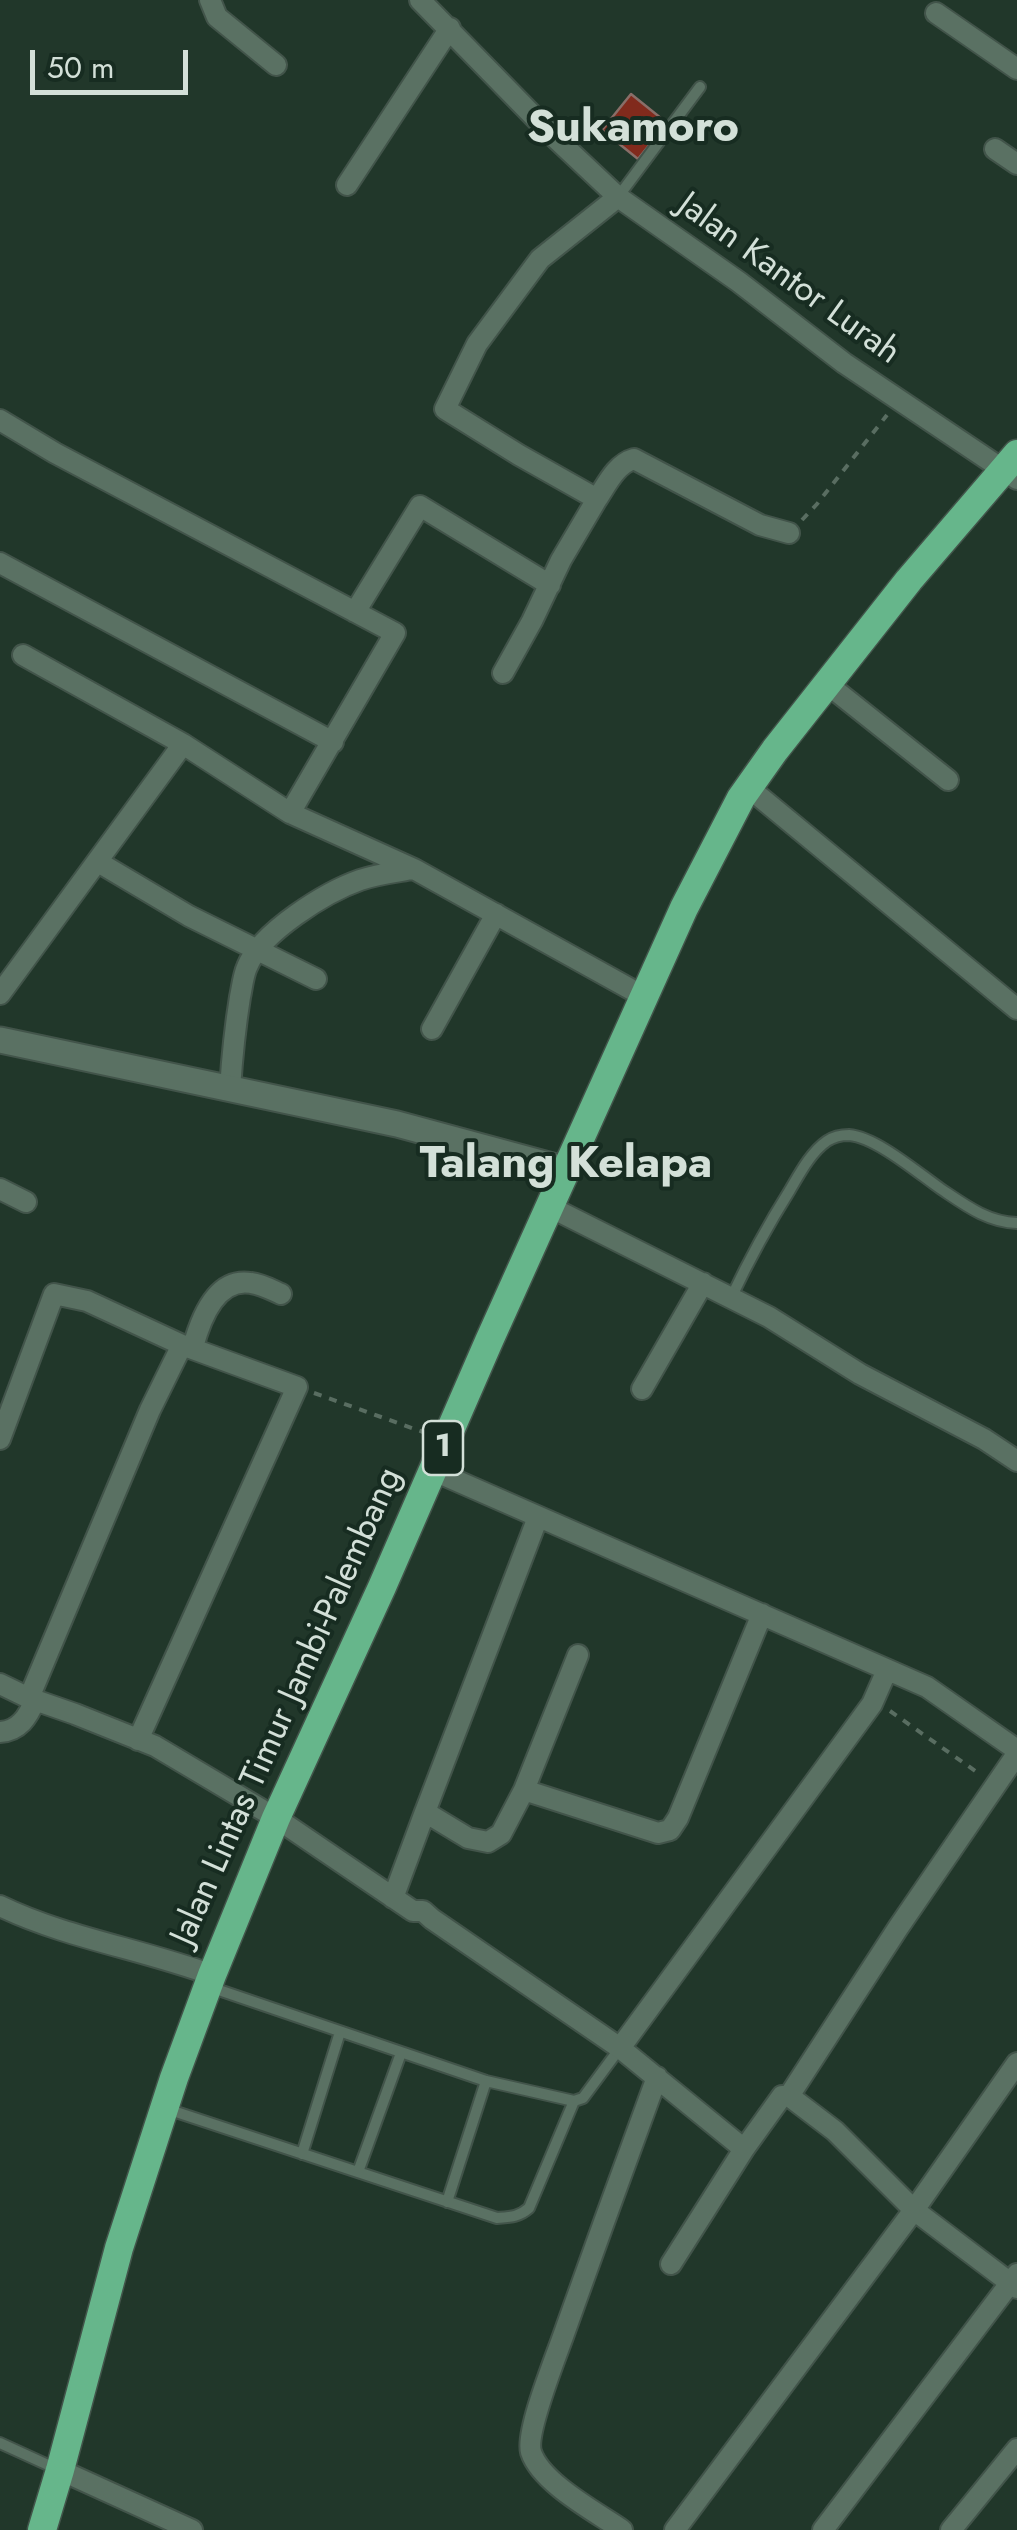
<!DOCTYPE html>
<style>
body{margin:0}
#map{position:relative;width:1017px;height:2530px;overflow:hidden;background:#21372a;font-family:Jost,sans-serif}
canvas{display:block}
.scale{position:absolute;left:30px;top:50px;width:158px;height:45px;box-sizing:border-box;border:5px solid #d3e0d8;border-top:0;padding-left:12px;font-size:30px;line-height:35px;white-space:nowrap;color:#d3e0d8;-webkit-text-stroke:8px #172c21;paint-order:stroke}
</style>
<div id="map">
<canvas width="1017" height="2530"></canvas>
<div class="scale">50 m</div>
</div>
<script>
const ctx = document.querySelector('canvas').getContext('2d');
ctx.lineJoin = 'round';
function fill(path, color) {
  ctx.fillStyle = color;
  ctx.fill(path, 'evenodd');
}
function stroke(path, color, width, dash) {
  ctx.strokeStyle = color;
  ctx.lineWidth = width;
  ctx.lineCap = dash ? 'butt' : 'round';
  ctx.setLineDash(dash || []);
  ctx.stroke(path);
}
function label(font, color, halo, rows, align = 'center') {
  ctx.font = font + ' Jost,sans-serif';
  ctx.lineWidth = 8;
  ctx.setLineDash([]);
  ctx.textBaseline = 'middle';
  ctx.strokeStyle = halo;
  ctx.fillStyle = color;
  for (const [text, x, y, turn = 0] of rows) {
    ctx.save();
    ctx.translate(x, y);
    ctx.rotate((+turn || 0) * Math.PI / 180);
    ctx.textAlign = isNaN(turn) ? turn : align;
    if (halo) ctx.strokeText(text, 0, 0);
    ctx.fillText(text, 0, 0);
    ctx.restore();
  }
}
const building = new Path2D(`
 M631 94 667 123 638 159 602 130Z`);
fill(building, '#812a1c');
stroke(building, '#896e68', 2.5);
const service = new Path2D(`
 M618 197 700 87
 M731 1298C749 1260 768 1225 790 1190 800 1173 811 1152 827 1141 833 1137 841 1135 849 1135 876 1137 918 1173 941 1189 965 1205 987 1222 1017 1223
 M210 1987 486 2081 574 2101 583 2098 620 2048
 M167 2109 497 2218C510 2217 519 2217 529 2208L574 2101
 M302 2154 340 2032
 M358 2172 401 2053
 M447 2202 486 2081
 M0 2443 59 2470`);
const minor = new Path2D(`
 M210 0 217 17 276 65
 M420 0 550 133 618 197 739 282 844 363 1017 479
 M936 13 1017 69
 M995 149 1017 164
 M347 185 450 28
 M618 197 540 259 477 344 445 409 519 455 597 499C607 484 616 464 634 459L760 525 789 533
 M0 420 55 453 395 633 290 813 414 869 643 996
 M0 563 333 742
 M355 612 420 506 550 585
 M23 655 183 744 290 813
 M503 673 532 621 561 560 597 499
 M826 683 948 780
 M749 788 1017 1009
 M98 862 189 916 316 979
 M0 994 183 744
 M432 1029 496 914
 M230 1089C232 1058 235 1028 240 997 242 988 243 976 247 967 261 932 326 892 360 880 377 874 396 872 413 869
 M0 1189 26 1202
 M550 1207 769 1317 860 1374 984 1439 1017 1461
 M193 1347C200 1321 215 1277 251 1283 261 1284 272 1290 281 1294
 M642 1389 703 1283
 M0 1439 54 1294 87 1301 182 1345 297 1387 138 1740
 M432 1470 927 1687 1017 1750
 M0 1684 29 1698 75 1714 155 1746 276 1818 413 1911H423L432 1919 620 2048 744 2149 782 2096H789L835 2131 914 2210 1017 2288
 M29 1698 150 1410 182 1345
 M0 1732C19 1731 28 1717 35 1700
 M524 1790 658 1833 670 1830 678 1818 762 1614
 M425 1812 538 1517
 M393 1898 425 1812 468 1838 488 1842 501 1834 524 1790 578 1655
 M0 1906C66 1938 142 1949 212 1975
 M620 2048 872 1704 887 1670
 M789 2096 898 1928 1017 1754
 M671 2264 744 2149
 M60 2470 192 2530
 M622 2530C596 2512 541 2483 531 2452 525 2431 558 2352 566 2328 596 2244 626 2161 657 2077
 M675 2530 914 2210 1017 2063
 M823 2530 1017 2274
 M951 2530 1017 2449`);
const tertiary = new Path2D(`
 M0 1040 397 1124 567 1170`);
const trunk = new Path2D(`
 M42 2530 60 2470 119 2248 174 2078 212 1975 276 1818 382 1587 489 1341 684 908 741 798 775 750 909 580 1017 454`);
stroke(service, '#42544a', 14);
stroke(minor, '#42544a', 24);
stroke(tertiary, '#42544a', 29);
stroke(trunk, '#42544a', 31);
stroke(new Path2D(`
 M802 520 817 504 887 415
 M314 1393 423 1432
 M890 1711 981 1775`), '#596d61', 4, [8, 8]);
stroke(service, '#5a7163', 10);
stroke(minor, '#5a7163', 20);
stroke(tertiary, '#5a7163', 25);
stroke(trunk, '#66b68b', 28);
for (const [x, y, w] of [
 [443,1448,40]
]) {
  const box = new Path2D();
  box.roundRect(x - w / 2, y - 27, w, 54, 8);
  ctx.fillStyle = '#172c21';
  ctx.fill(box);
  stroke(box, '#d3e0d8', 2.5);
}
label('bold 32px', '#d3e0d8', null, [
 ["1",443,1448]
]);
label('35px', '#d3e0d8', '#172c21', [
 ["Jalan Kantor Lurah",788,280,36],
 ["Jalan Lintas Timur Jambi-Palembang",288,1707,-66]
]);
label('bold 45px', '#d3e0d8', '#172c21', [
 ["Sukamoro",633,130],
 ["Talang Kelapa",566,1166]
]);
</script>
